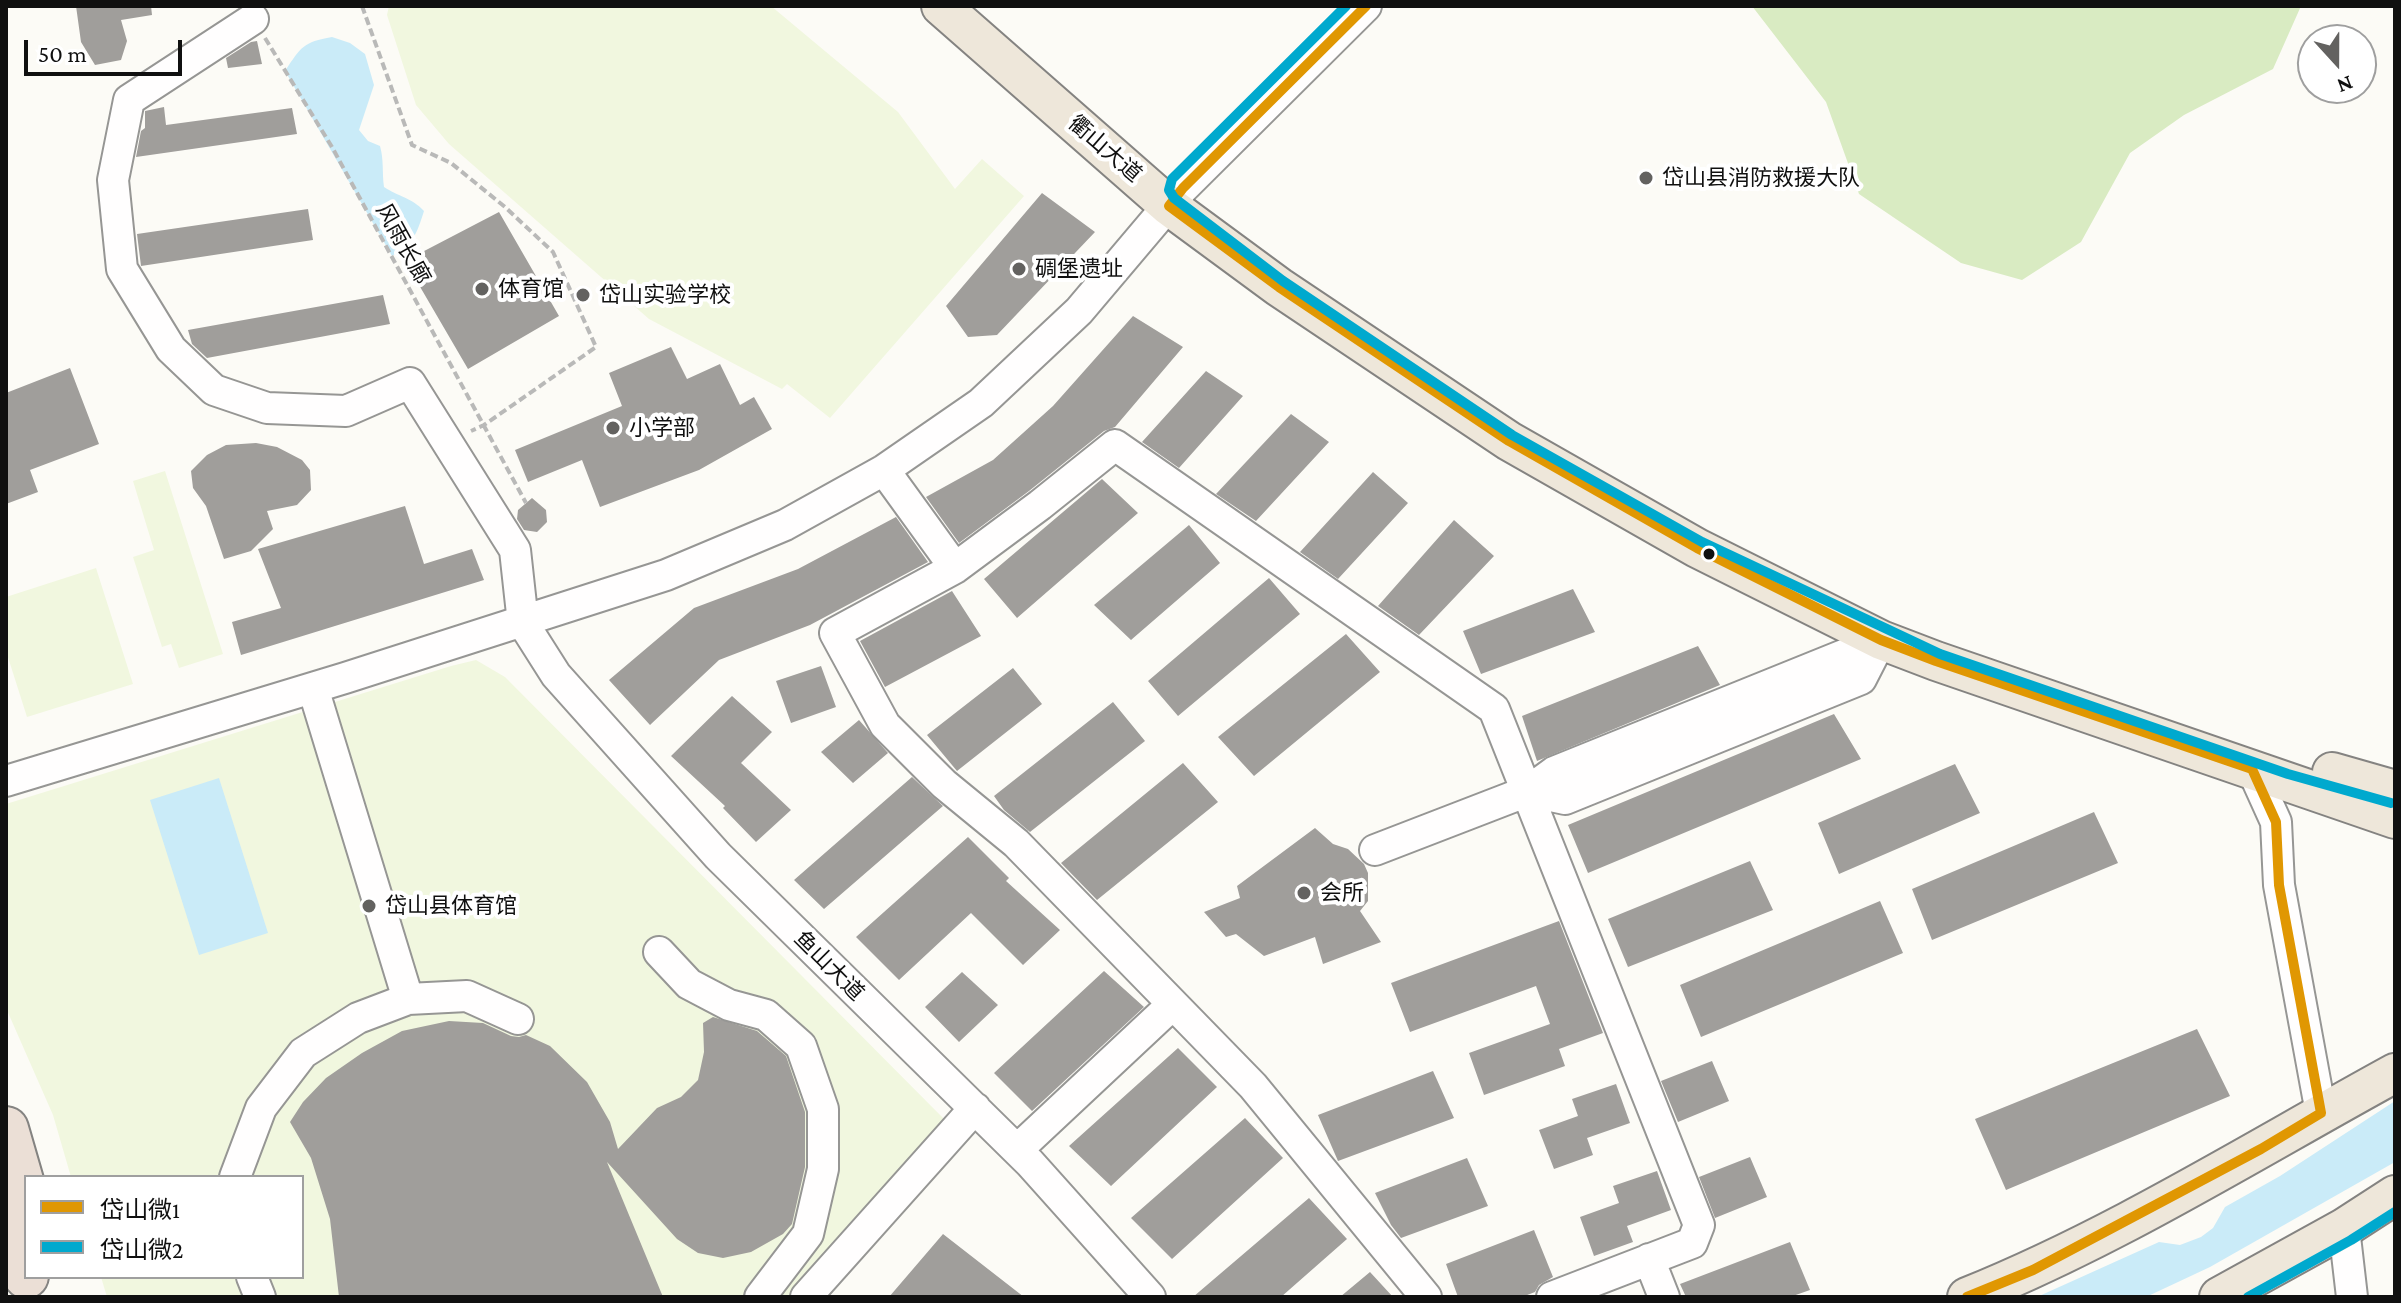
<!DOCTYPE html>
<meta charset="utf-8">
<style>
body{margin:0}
#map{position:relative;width:2401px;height:1303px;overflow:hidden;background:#fcfbf6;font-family:"Crimson Pro","Noto Sans SC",serif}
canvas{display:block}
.frame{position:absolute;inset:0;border:8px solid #101010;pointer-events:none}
.legend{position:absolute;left:24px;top:1175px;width:280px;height:104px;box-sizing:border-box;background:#fff;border:2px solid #9f9f9f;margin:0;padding:10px 14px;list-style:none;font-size:24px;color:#101010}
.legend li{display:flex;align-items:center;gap:16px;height:40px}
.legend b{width:40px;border:2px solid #9f9f9f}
.north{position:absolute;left:2297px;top:24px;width:80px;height:80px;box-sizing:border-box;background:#fff;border:2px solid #9f9f9f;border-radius:50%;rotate:159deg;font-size:22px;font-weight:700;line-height:32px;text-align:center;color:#101010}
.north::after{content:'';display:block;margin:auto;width:28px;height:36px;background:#636260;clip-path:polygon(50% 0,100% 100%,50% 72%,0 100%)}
.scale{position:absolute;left:24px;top:40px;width:158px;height:36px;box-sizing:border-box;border:4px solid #101010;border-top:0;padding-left:10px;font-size:24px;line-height:28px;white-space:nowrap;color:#101010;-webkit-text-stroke:6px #fff;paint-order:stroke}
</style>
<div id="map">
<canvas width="2401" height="1303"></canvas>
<div class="frame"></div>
<ul class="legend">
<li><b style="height:10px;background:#e09702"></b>岱山微1</li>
<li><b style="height:10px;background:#00a9ce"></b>岱山微2</li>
</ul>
<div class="north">N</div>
<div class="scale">50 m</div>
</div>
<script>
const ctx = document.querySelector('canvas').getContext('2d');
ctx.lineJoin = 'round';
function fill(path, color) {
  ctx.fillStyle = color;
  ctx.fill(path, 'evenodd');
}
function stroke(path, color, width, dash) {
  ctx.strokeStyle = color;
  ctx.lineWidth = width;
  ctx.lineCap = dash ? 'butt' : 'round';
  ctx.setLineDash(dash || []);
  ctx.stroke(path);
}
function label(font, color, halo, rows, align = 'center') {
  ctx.font = font + ' "Crimson Pro","Noto Sans SC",serif';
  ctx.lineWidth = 8;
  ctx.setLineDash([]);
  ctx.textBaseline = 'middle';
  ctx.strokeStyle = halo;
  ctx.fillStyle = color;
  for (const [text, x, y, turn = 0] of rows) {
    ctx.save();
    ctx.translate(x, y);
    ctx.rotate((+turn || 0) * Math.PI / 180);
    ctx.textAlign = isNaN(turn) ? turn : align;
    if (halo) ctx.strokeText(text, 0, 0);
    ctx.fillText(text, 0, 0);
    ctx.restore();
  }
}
fill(new Path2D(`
 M1752 6H2301L2273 69 2184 115 2130 153 2081 242 2022 280 1961 263 1859 194 1826 102Z`), '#d9ebc2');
fill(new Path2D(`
 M389 6H771L898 112 955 189 982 159 1024 196 830 418 787 384 782 389 649 319 449 144 416 105 387 15Z
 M165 471 223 654 179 668 171 644 162 647 133 557 154 550 133 481Z
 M96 568 133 684 27 717 6 651V597Z
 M476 660 505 677 948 1123 789 1297H107L101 1277H302V1177H71L53 1115 6 1008V804L451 666Z`), '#f1f7df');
fill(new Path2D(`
 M332 37 350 43 365 54 374 85 359 130 368 141 380 146C384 160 382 173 384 187 399 197 411 197 424 211 416 236 414 242 392 256L285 71C301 47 303 42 332 37Z
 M219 778 268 933 199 955 150 800Z
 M2395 1101V1162L2210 1267 2146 1297H2037L2159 1242 2180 1245 2201 1237 2213 1228 2225 1207 2280 1176Z`), '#caebf8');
fill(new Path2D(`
 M76 6H151L152 15 121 20 127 41 121 60 95 65 81 42Z
 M257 41 262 64 228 68 226 58 251 42Z
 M164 107 166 125 292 108 297 134 136 157 141 131 145 128V111Z
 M1042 193 1095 232 997 335 968 337 946 306Z
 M308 209 313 240 141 266 137 234Z
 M499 212 559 316 468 369 405 261Z
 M383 295 390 324 207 358 192 344 188 330Z
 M1133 316 1183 347 1115 427 1104 431 1029 491 959 543 926 497 993 460 1053 406Z
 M671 347 687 379 720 364 740 405 754 397 772 429 699 470 600 507 582 460 528 482 515 450 622 406 609 373Z
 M70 368 99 444 30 470 38 492 6 504V393Z
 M1206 371 1243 396 1179 468 1142 442Z
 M1291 414 1329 442 1256 521 1216 494Z
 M256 443 277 447 302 460 310 470 311 490 297 505 267 511 273 529 251 551 224 559 206 506 193 488 191 471 207 455 226 445Z
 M1373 472 1408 503 1338 579 1300 552Z
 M1102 479 1138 513 1017 618 984 579Z
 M532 498 546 510 547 522 537 532 524 530 517 519 518 510Z
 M405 506 424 564 472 549 484 580 241 655 232 622 281 608 258 549Z
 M896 517 928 562 810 625 719 660 650 725 609 680 694 608 798 569Z
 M1454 520 1494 556 1419 635 1378 606Z
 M1189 525 1220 563 1131 640 1094 605Z
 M1269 578 1300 614 1178 716 1148 681Z
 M1573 589 1595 632 1481 674 1463 631Z
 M952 591 981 636 885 687 860 641Z
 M1346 634 1380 672 1254 776 1218 737Z
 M1698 646 1720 685 1537 761 1522 716Z
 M821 666 836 707 791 723 776 681Z
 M1013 668 1042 704 957 771 927 735Z
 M732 696 772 732 741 763 791 810 756 842 723 808 725 806 671 756Z
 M1113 702 1145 741 1030 832 1004 810 994 796Z
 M1834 714 1861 759 1588 873 1568 825Z
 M859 720 888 753 853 783 821 752Z
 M1183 763 1218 802 1097 900 1061 863Z
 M1955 764 1980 813 1839 874 1818 823Z
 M912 777 943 806 824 909 794 880Z
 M2094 812 2118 863 1932 940 1912 889Z
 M1315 828 1333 844 1348 849 1364 864 1368 873V901L1360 911 1381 942 1323 964 1315 937 1264 956 1236 934 1226 937 1204 912 1240 898 1237 886Z
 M968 837 1009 878 1006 881 1060 930 1023 965 971 913 899 980 856 937Z
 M1750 861 1773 910 1628 967 1608 919Z
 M1880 901 1903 953 1701 1037 1680 985Z
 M1559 921 1603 1033 1559 1049 1565 1066 1484 1095 1469 1053 1550 1024 1536 986 1410 1032 1391 983Z
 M1104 971 1144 1007 1032 1111 994 1073Z
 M962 972 998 1005 959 1042 925 1007Z
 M713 1017 757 1031 786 1056 805 1112V1167L792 1224 783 1234 751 1252 723 1258 698 1253 677 1239 607 1162 663 1297H339L330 1219 311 1158 290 1122 303 1102 326 1078 362 1053 402 1031 449 1021 483 1023 511 1036 519 1037 526 1035 550 1046 587 1082 610 1122 618 1149 657 1108 681 1097 698 1080 704 1052 703 1023Z
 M2197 1029 2230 1096 2006 1190 1975 1119Z
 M1178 1048 1217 1087 1111 1186 1069 1146Z
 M1712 1061 1729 1101 1678 1122 1661 1081Z
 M1433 1071 1454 1118 1338 1161 1318 1115Z
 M1616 1084 1630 1123 1587 1138 1593 1155 1554 1169 1539 1130 1578 1116 1572 1099Z
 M1245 1118 1283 1158 1172 1259 1131 1218Z
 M1750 1157 1767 1197 1715 1218 1699 1177Z
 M1467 1158 1488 1206 1401 1238 1391 1225 1375 1193Z
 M1657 1171 1671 1210 1627 1226 1633 1242 1594 1256 1580 1217 1619 1203 1613 1186Z
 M1309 1198 1347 1239 1281 1297H1193Z
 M1534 1230 1553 1277 1539 1285 1535 1292 1522 1297H1458L1446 1264Z
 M943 1234 1024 1297H889Z
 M1790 1242 1810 1290 1790 1297H1686L1680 1284Z
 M1370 1272 1393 1297H1340Z`), '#a09e9b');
const minor = new Path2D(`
 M253 19 129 100 113 180 122 269 171 349 214 390 267 408 346 411 410 383 515 550 523 623 556 675 718 856 1030 1163 1150 1297
 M884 470 955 568
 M313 688 408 999
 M2252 769 2276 822 2279 885 2321 1113
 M6 781 345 678 666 575 785 525 884 470 981 403 1079 311 1183 188 1366 6
 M1528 791 1565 799 1861 679 1881 640
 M1375 850 1528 791 1554 772 1881 640
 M659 952 689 984 729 1005 766 1015 801 1046 823 1109V1169L808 1234 760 1297
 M1017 1150 1173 1004
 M235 1177 261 1108 303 1053 358 1018 408 999 467 996 518 1019
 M2344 1228 2352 1297
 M1649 1259 1664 1297
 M252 1277 260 1297
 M806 1297 975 1108
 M1426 1297 1253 1086 1016 843 944 784 885 725 835 633 955 568 1040 505 1115 445 1494 709 1699 1225 1692 1243 1552 1297`);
const major = new Path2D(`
 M941 6 1169 206 1279 287 1509 441 1697 548 1881 640 1936 661 2395 819
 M2332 772 2395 790
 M1967 1297C2116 1237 2254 1150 2395 1073
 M2219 1297 2344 1228 2395 1195`);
const highway = new Path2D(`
 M6 1129 26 1198
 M6 1205 26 1276`);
stroke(minor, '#969694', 34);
stroke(major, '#848381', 42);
stroke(highway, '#848381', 48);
stroke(new Path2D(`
 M362 6 412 145 451 163 505 207 553 252 596 347 484 425 471 431
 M265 38 332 147 526 503`), '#b9b9b8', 4, [8, 4]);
stroke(minor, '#fffefe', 30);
stroke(major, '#eee7da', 38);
stroke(highway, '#ebdfd6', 44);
stroke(new Path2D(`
 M1366 6 1183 188 1169 206 1279 287 1509 441 1697 548 1881 640 1936 661 2252 769 2276 822 2279 885 2321 1113 2261 1149 2033 1270 1967 1297`), '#e09702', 10);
stroke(new Path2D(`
 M1346 6 1172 179 1169 190 1174 198 1283 281 1512 435 1702 542 1940 654 2288 774 2391 803
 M2248 1297 2351 1240 2395 1212`), '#00a9ce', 10);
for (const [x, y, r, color] of [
 [1646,178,8,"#636260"],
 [1019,269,8,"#636260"],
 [482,289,8,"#636260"],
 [583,295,8,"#636260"],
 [613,428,8,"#636260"],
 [1709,554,7,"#101010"],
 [1304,893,8,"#636260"],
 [369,906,8,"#636260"]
]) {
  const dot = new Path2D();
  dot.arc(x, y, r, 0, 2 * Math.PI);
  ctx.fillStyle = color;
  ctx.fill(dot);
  stroke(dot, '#fff', 3);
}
label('22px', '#101010', '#fff', [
 ["衢山大道",1105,149,41],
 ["风雨长廊",403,244,61],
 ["鱼山大道",829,966,45]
]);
label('22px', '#101010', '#fff', [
 ["岱山县消防救援大队",1662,178],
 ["碉堡遗址",1035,269],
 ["体育馆",498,289],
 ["岱山实验学校",599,295],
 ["小学部",629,428],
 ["会所",1320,893],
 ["岱山县体育馆",385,906]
], 'left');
</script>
